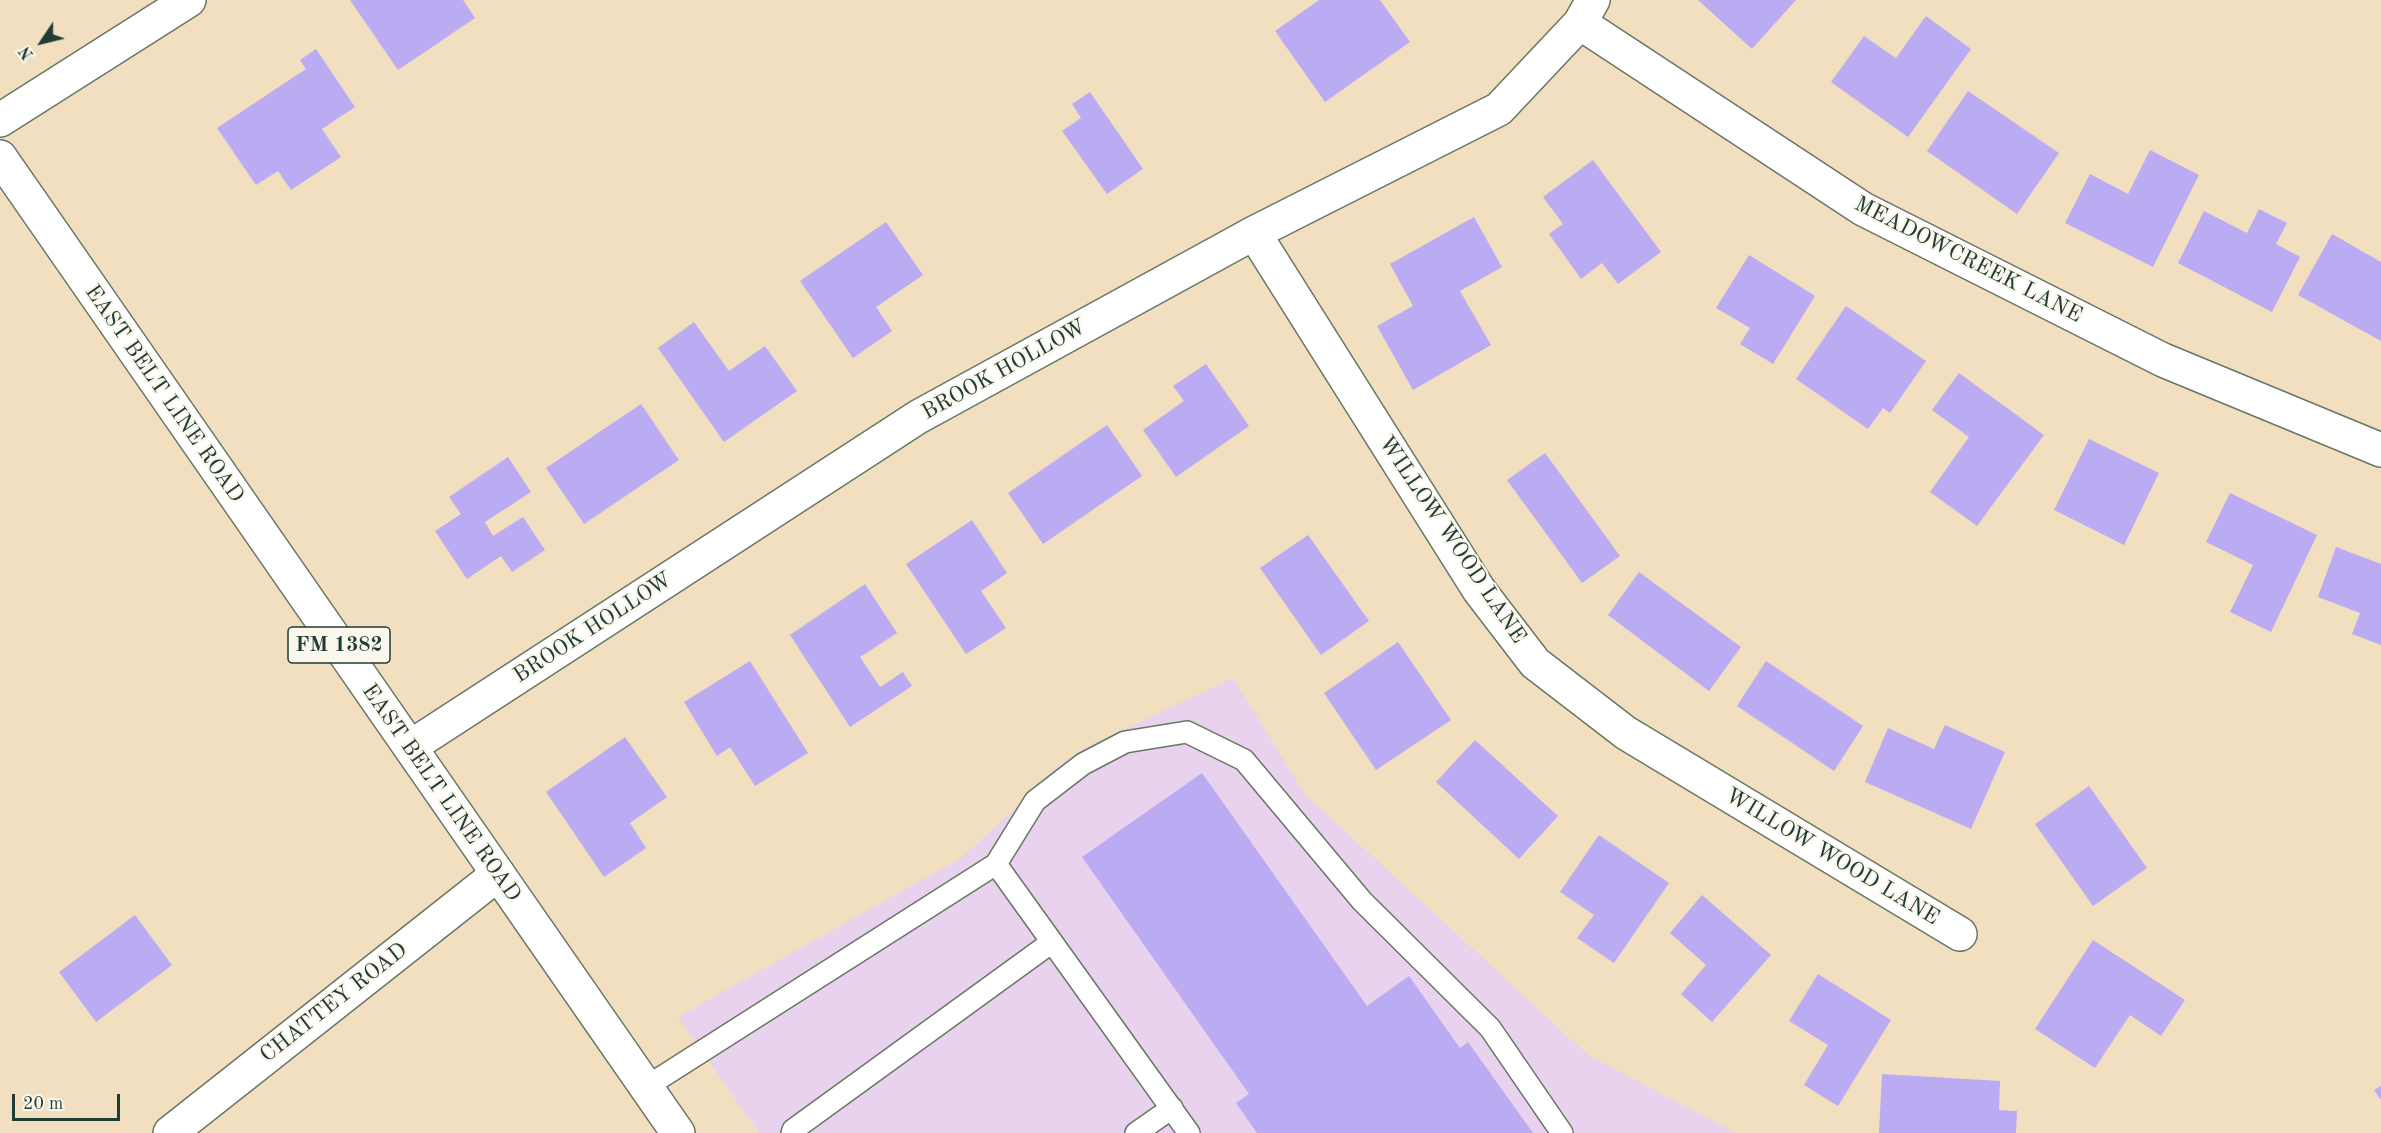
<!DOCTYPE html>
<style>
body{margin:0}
#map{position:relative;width:2381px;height:1133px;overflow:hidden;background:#f1dfc0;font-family:"Old Standard TT",serif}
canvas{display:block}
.north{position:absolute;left:12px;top:12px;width:60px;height:60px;-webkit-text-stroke:4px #fbf7ec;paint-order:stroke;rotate:235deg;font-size:16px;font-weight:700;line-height:24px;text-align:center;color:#1f3d34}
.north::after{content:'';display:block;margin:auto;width:21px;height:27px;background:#1f3d34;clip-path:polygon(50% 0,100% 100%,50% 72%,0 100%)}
.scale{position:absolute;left:12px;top:1094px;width:108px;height:27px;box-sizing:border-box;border:3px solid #1f3d34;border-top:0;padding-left:8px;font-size:18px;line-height:21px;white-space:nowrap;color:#1f3d34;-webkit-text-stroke:4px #fbf7ec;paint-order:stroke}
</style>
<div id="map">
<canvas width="2381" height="1133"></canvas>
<div class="north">N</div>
<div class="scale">20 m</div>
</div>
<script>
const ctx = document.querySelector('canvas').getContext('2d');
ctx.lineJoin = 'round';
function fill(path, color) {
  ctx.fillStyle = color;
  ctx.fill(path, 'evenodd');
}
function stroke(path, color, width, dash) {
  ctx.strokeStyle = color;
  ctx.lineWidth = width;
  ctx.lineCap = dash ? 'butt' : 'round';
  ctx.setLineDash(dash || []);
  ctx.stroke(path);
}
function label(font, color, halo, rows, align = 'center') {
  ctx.font = font + ' "Old Standard TT",serif';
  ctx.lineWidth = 4.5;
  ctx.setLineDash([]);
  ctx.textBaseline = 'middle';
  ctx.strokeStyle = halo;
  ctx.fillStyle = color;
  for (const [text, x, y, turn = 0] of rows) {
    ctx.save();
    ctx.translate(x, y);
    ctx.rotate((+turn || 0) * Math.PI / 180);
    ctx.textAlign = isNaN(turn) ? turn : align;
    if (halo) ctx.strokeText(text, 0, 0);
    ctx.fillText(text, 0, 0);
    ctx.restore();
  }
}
fill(new Path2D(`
 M1233 678 1305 794 1588 1055 1736 1133H759L678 1017 961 858 1019 805 1051 771 1081 750Z`), '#e8d2ee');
fill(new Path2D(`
 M350 0H463L475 18 398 70Z
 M1319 0H1380L1410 42 1325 102 1275 31Z
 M1698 0H1796L1752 49Z
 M1926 16 1971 49 1908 137 1831 82 1864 36 1896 58Z
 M316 49 355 107 322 129 341 157 291 190 278 171 256 185 217 128 306 69 300 60Z
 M1968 91 2059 153 2017 214 1927 151Z
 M1090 92 1143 169 1107 194 1062 131 1081 118 1072 104Z
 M2150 150 2199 175 2153 267 2065 223 2090 174 2128 194Z
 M1593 160 1661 252 1618 284 1602 263 1581 279 1549 234 1563 224 1543 197Z
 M2259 209 2287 223 2276 244 2300 257 2272 312 2178 263 2204 211 2247 233Z
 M1474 217 1502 267 1460 291 1491 345 1413 390 1377 326 1413 306 1390 264Z
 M886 222 923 275 876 307 892 331 853 358 800 281Z
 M2332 234 2381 262V341L2298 295Z
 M1749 255 1815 296 1773 364 1740 344 1750 328 1716 308Z
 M1846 306 1926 361 1890 413 1883 408 1868 429 1796 379Z
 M694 322 729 371 765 346 797 391 724 442 658 348Z
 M1206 364 1249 426 1176 477 1143 430 1184 401 1173 386Z
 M1959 373 2044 435 1977 526 1930 492 1969 437 1932 410Z
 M641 404 679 460 584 524 546 468Z
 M1107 425 1142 476 1043 544 1008 493Z
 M2089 439 2159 473 2124 545 2054 510Z
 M1545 453 1620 556 1582 583 1507 480Z
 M508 457 531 492 485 522 493 536 523 517 545 550 512 572 501 556 467 579 435 531 461 514 449 497Z
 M2230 493 2317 535 2271 632 2230 612 2253 565 2206 542Z
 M972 520 1007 573 981 591 1006 628 966 654 906 564Z
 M1308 535 1369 621 1321 655 1260 568Z
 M2336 547 2381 564V645L2352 634 2360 613 2318 597Z
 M1639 572 1741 647 1709 691 1608 615Z
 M865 584 897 633 860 657 880 687 903 672 912 686 850 727 790 635Z
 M1398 642 1451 720 1376 770 1324 693Z
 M750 661 808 753 755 786 730 747 717 756 684 702Z
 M1766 661 1863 726 1834 771 1737 706Z
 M1945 725 2005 752 1971 829 1865 782 1888 728 1934 749Z
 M625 737 667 797 630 823 646 848 604 877 546 792Z
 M1475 740 1558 816 1519 859 1436 782Z
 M1202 773 1367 1006 1409 976 1460 1048 1468 1042 1533 1133H1257L1236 1103 1249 1094 1082 857Z
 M2089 786 2147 868 2093 906 2035 824Z
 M1599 835 1669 883 1614 963 1577 938 1594 915 1560 892Z
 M1702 895 1771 955 1712 1022 1681 994 1706 965 1670 933Z
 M135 915 172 965 96 1022 59 972Z
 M2093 940 2185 1000 2161 1036 2130 1015 2095 1068 2035 1029Z
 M1818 974 1891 1020 1838 1106 1804 1085 1828 1045 1789 1021Z
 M1882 1074 2000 1081 1999 1110 2017 1111 2016 1133H1879Z
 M2381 1086V1100L2374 1090Z`), '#baabf2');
const lane = new Path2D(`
 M996 864 1035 801 1083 764 1125 742 1187 732 1244 760 1362 901 1490 1028 1562 1133
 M646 1087 996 864 1189 1133
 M792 1133 793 1130 1052 942
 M1136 1133 1172 1108`);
const street = new Path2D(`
 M1580 23 1863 209 2163 360 2381 450
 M0 120 189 0
 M1254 233 1479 590 1535 663 1626 733 1960 934
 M410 747 918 417 1254 233 1499 109 1580 23 1593 0`);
const secondary = new Path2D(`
 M170 1133 498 874`);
const primary = new Path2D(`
 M0 157 678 1133`);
stroke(lane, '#687665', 24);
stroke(street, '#687665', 36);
stroke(secondary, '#687665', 36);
stroke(primary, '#687665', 36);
stroke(lane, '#fff', 21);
stroke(street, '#fff', 33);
stroke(secondary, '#fff', 33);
stroke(primary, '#fff', 33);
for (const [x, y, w] of [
 [339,645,102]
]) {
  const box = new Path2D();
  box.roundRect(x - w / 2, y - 18, w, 36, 4.5);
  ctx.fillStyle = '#fbf7ec';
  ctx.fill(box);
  stroke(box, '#1f3d34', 1.5);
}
label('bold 21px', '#1f3d34', null, [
 ["FM 1382",339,645]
]);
label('22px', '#1f3d34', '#fbf7ec', [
 ["MEADOWCREEK LANE",1968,260,27],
 ["BROOK HOLLOW",1004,370,-29],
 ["EAST BELT LINE ROAD",164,394,55],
 ["WILLOW WOOD LANE",1452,540,56],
 ["BROOK HOLLOW",593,628,-33],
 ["EAST BELT LINE ROAD",441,793,55],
 ["WILLOW WOOD LANE",1832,857,31],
 ["CHATTEY ROAD",334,1003,-38]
]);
</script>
